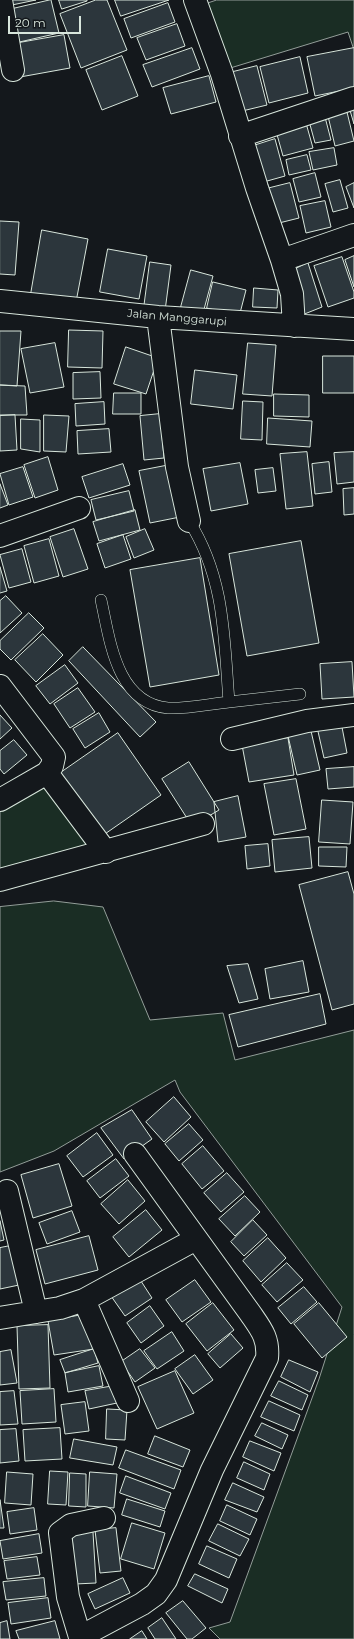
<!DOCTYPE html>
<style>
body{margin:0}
#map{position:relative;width:354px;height:1639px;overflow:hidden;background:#14181c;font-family:Montserrat,sans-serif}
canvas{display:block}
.scale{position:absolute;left:8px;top:16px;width:73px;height:18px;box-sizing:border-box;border:2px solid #d8e6dc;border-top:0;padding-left:5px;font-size:12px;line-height:14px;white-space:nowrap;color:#d8e6dc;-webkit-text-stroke:3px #14181c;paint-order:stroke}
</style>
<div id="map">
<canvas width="354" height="1639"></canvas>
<div class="scale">20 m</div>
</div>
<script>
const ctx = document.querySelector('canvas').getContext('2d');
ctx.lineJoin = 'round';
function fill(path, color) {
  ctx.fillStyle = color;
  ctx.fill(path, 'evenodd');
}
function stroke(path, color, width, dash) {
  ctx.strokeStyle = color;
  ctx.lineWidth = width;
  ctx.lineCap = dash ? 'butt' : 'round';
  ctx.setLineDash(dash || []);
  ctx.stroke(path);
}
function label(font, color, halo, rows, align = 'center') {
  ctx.font = font + ' Montserrat,sans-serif';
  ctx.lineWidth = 3;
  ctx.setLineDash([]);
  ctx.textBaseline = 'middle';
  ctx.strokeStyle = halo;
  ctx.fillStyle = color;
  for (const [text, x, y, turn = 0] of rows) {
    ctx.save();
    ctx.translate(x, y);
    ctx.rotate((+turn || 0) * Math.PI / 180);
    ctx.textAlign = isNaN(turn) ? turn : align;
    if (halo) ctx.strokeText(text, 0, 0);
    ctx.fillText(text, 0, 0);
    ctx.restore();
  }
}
const green = new Path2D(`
 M217 0H354V50L348 32 227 69 203 5Z
 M49 783 99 853 0 879V810Z
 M54 901 103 907 150 1020 223 1013 235 1060 354 1030V1639H220L209 1628 230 1622 319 1379 342 1307 180 1092 175 1080 54 1151 0 1172V907Z`);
fill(green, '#1a2d24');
stroke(green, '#939e99', 1);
const building = new Path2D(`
 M5 0H36L7 6Z
 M51 0 59 33 15 43 8 10Z
 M59 0H87V1L62 9Z
 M96 0H107L127 50 81 68 60 14Z
 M115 0H169L121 16Z
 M168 3 175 22 131 38 124 19Z
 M177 24 185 46 146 60 137 38Z
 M64 35 70 68 20 77 13 44Z
 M192 48 200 69 152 87 143 65Z
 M354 48V88L315 96 307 57Z
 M122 56 138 96 102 110 86 70Z
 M300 57 308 93 269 103 260 67Z
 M257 66 267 105 238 112 229 73Z
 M209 76 216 102 171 114 163 88Z
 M354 106V124L349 107Z
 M347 112 354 141 335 146 328 116Z
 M325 117 331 140 315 143 309 121Z
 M306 123 313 148 283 156 276 131Z
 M275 139 285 176 260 183 250 147Z
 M334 148 337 165 313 170 309 152Z
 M307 155 311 170 289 175 286 160Z
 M315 173 321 197 299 202 293 179Z
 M340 180 348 208 333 212 325 184Z
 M290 183 299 218 275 224 266 189Z
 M354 183V208L346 187Z
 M325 201 331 227 306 233 300 206Z
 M0 221 19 222 15 275 0 274Z
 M42 230 88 239 76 302 31 294Z
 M108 249 147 256 139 299 100 292Z
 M354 256V287L345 260Z
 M342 257 354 292V298L328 307 314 266Z
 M150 262 171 265 165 311 144 308Z
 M308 263 322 307 302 315 289 272Z
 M191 270 213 276 203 313 181 307Z
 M213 282 246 290 239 317 207 308Z
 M254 288 278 290 277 308 253 307Z
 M69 330 103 331 102 368 68 367Z
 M0 331H21L17 386 0 385Z
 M55 343 64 387 30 393 21 349Z
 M248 343 276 345 272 396 243 394Z
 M126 347 158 358 146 394 114 384Z
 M323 356H354V393H323Z
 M195 370 237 375 233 409 191 404Z
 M100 372 101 398 73 399V373Z
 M0 385 25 386 27 415H0Z
 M114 393H141V414H113Z
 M274 394 309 395V417L274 416Z
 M243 401 263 402 262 440 241 439Z
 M104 402 105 424 76 426 75 404Z
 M160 414 164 458 144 460 140 416Z
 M15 415 17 450 0 451V416Z
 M44 415 69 416 66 452 44 451Z
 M268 418 312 421 310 447 267 444Z
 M21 419 40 420V452L21 449Z
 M109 429 111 452 78 454 77 431Z
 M307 452 313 506 286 509 280 454Z
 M354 452V482L337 484 334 453Z
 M48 457 58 490 35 498 24 465Z
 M329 462 332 492 315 494 312 464Z
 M240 463 248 504 211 511 203 469Z
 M123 464 130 485 89 498 82 477Z
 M170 465 180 517 150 523 139 471Z
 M23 467 33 497 9 505 0 474Z
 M273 468 276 491 258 493 255 470Z
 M0 484 8 505 0 508Z
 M354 488V514L344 515 343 489Z
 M129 491 134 511 96 520 91 500Z
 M135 510 140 530 99 541 93 522Z
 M74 529 88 569 63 577 50 537Z
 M145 529 154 550 134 558 126 537Z
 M123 535 131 559 105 568 97 544Z
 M49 539 59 576 34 583 24 546Z
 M301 541 319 643 247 656 229 554Z
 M22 549 31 582 9 588 0 555Z
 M200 558 219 675 150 687 130 570Z
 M0 567 7 591 0 593Z
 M6 596 22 613 0 633V601Z
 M29 613 44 628 11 660 0 649V641Z
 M43 634 63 655 36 682 15 660Z
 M83 647 156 722 140 737 69 661Z
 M352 662 354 697 322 699 320 664Z
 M65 665 78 683 50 704 36 686Z
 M78 688 95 712 70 728 54 704Z
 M99 713 110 732 85 748 73 729Z
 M0 715 12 728 0 739Z
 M341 722 347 753 324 758 317 727Z
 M311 731 320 770 297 775 288 736Z
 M118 733 161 795 102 836 59 774Z
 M288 738 294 775 249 782 242 745Z
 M14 740 27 755 4 774 0 769V751Z
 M189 762 219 810 192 826 162 779Z
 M354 767V787L328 789 326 769Z
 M296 779 306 829 274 835 264 784Z
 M238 796 246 837 218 842 214 802Z
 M322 800 353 802 350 844 319 842Z
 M309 837 312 868 275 872 272 840Z
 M268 844 270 866 247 869 245 846Z
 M319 847H347L346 867 319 866Z
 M348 872 354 894V1004L332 1010 299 885Z
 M303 961 309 992 270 999 265 969Z
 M248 964 258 999 239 1003 227 966Z
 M320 994 326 1024 238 1047 229 1015Z
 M174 1097 191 1117 164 1142 146 1122Z
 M132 1110 152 1139 124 1159 101 1128Z
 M189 1124 203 1140 179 1161 165 1144Z
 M97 1133 113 1155 83 1177 67 1156Z
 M203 1146 224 1171 202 1189 182 1164Z
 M116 1159 129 1176 100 1198 87 1181Z
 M59 1164 72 1206 33 1218 21 1175Z
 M227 1173 244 1192 221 1212 204 1193Z
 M128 1180 145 1201 119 1224 101 1204Z
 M245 1196 260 1212 235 1236 219 1219Z
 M146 1210 162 1230 129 1257 113 1237Z
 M72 1211 80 1232 47 1244 39 1223Z
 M253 1220 267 1235 244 1256 231 1242Z
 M0 1221 4 1240 0 1241Z
 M89 1236 98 1270 45 1284 36 1250Z
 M268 1238 286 1258 261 1282 243 1261Z
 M10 1246 19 1285 0 1289V1248Z
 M287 1263 303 1280 277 1302 262 1285Z
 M139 1278 152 1298 125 1316 111 1296Z
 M195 1280 211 1302 182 1322 166 1300Z
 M304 1287 317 1302 291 1324 278 1308Z
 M213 1303 234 1330 207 1351 186 1324Z
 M319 1303 347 1337 322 1358 294 1324Z
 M150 1306 164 1326 141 1343 127 1323Z
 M88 1314 94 1349 54 1355 48 1321Z
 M48 1325 50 1388 19 1389 17 1326Z
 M172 1332 184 1351 157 1369 144 1351Z
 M231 1334 243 1348 220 1368 208 1354Z
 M94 1349 98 1363 65 1373 60 1360Z
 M140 1349 155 1368 135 1382 121 1362Z
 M11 1350 17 1383 0 1385V1352Z
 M195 1355 213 1380 193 1394 175 1369Z
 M289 1360 318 1372 310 1392 281 1377Z
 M99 1366 103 1386 68 1392 65 1373Z
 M175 1371 194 1413 157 1429 138 1387Z
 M279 1381 308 1395 302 1410 271 1396Z
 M114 1386 117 1403 89 1409 85 1391Z
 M54 1389 56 1422 22 1424 20 1391Z
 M14 1391 18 1424 0 1425V1392Z
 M269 1401 300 1415 294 1431 261 1417Z
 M85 1402 89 1431 65 1434 61 1405Z
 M107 1409 127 1410 125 1440 106 1439Z
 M262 1423 288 1435 282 1449 255 1436Z
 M60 1428 62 1459 25 1461 23 1430Z
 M16 1429 19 1461 0 1463V1430Z
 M155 1436 190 1450 183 1467 148 1454Z
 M74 1439 117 1447 113 1465 70 1458Z
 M250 1441 281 1453 274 1471 243 1457Z
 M126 1450 181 1470 174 1489 119 1468Z
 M244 1462 270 1474 264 1490 237 1478Z
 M50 1471 68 1472 66 1505 48 1504Z
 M7 1472 33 1474 31 1505 5 1503Z
 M90 1472 117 1474 114 1508 88 1506Z
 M70 1473 86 1474V1507L69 1506Z
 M126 1476 171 1493 165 1509 120 1493Z
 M233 1483 264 1497 257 1512 225 1500Z
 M127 1499 165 1511 160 1527 122 1515Z
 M0 1500 4 1528H0Z
 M227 1505 257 1519 250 1535 220 1521Z
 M34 1508 37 1530 10 1534 7 1512Z
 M132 1523 165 1533 154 1569 121 1559Z
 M218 1524 249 1539 240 1556 209 1541Z
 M116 1528 121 1571 100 1573 95 1530Z
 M93 1532 96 1583 75 1584 72 1533Z
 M39 1534 42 1553 3 1559 0 1541Z
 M207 1546 237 1559 229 1578 199 1564Z
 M37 1557 40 1575 7 1579 4 1561Z
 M195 1574 228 1589 222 1603 188 1586Z
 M44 1578 46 1596 6 1600 3 1582Z
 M123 1578 130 1593 95 1609 88 1594Z
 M48 1598 51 1618 11 1624 8 1603Z
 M183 1601 206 1628 192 1639H187L166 1613Z
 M162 1618 176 1639H155L148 1628Z
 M7 1621 10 1639H0V1623Z
 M55 1621 60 1639H19L16 1631Z
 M142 1631 147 1639H130Z`);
fill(building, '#2c363c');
stroke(building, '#d8e6dc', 1);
const lane = new Path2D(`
 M189 521C225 578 224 637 229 702L300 694
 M101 600C110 640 116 703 168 708 187 709 209 704 229 702`);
const street = new Path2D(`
 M1 0 13 70
 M195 0 222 74 257 188 282 260 292 294 294 326
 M240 136 354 98
 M282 260 354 235
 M0 301 158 317 354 329
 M158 317 177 467 189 521
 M0 536 79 508
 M0 686 54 757 52 766 47 773 0 800
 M232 739 307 721 354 715
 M47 773 106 852
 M0 880 203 824
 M7 1191 36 1312
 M84 1300 128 1401
 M0 1318 60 1308 84 1300 196 1239
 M104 1518 71 1525 60 1533 68 1597 80 1637 142 1604 156 1594 166 1580 212 1470 267 1358C269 1338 261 1329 250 1313L135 1154`);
stroke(lane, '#d8e6dc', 12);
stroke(street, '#d8e6dc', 24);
stroke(lane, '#14181c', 11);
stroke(street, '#14181c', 22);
label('11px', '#d8e6dc', '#14181c', [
 ["Jalan Manggarupi",177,318,5]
]);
</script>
